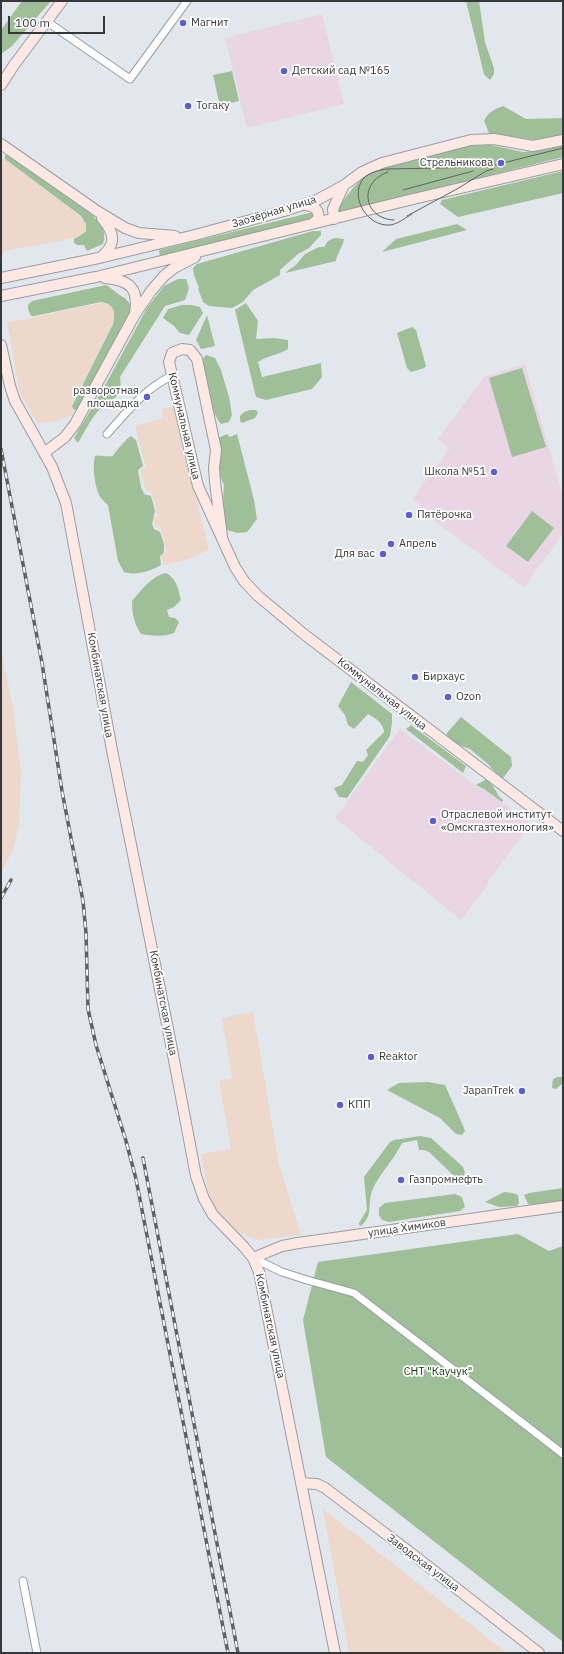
<!DOCTYPE html>
<meta charset="utf-8">
<style>
body{margin:0}
#map{position:relative;width:564px;height:1654px;overflow:hidden;background:#e1e7ed;font-family:"IBM Plex Sans",sans-serif}
canvas{display:block}
.frame{position:absolute;inset:0;border:2px solid #353739;pointer-events:none}
.scale{position:absolute;left:8px;top:16px;width:97px;height:18px;box-sizing:border-box;border:2px solid #353739;border-top:0;padding-left:5px;font-size:12px;line-height:14px;white-space:nowrap;color:#353739;-webkit-text-stroke:3px #fff;paint-order:stroke}
</style>
<div id="map">
<canvas width="564" height="1654"></canvas>
<div class="frame"></div>
<div class="scale">100 m</div>
</div>
<script>
const ctx = document.querySelector('canvas').getContext('2d');
ctx.lineJoin = 'round';
function fill(path, color) {
  ctx.fillStyle = color;
  ctx.fill(path, 'evenodd');
}
function stroke(path, color, width, dash) {
  ctx.strokeStyle = color;
  ctx.lineWidth = width;
  ctx.lineCap = dash ? 'butt' : 'round';
  ctx.setLineDash(dash || []);
  ctx.stroke(path);
}
function label(font, color, halo, rows, align = 'center') {
  ctx.font = font + ' "IBM Plex Sans",sans-serif';
  ctx.lineWidth = 3.5;
  ctx.setLineDash([]);
  ctx.textBaseline = 'middle';
  ctx.strokeStyle = halo;
  ctx.fillStyle = color;
  for (const [text, x, y, turn = 0] of rows) {
    ctx.save();
    ctx.translate(x, y);
    ctx.rotate((+turn || 0) * Math.PI / 180);
    ctx.textAlign = isNaN(turn) ? turn : align;
    if (halo) ctx.strokeText(text, 0, 0);
    ctx.fillText(text, 0, 0);
    ctx.restore();
  }
}
fill(new Path2D(`
 M1 156 81 217 86 224 85 231 81 235 74 238 4 251V254H1Z
 M101 303 110 305 114 310 115 316 112 324 71 406 74 414 57 421 38 423 20 394 7 323Z
 M173 407 209 549 195 557 164 565 161 556 167 552 160 525 155 526 153 518 158 516 151 491 146 492 140 470 146 468 135 426 163 418 162 408Z
 M1 650 13 707 21 772 19 826 12 852 1 872Z
 M253 1012 279 1165 301 1235 256 1240 237 1231 211 1206 201 1154 231 1149 219 1081 232 1078 222 1018Z
 M323 1509 507 1653H349Z`), '#edd8cb');
fill(new Path2D(`
 M322 14 344 104 247 128 225 38Z
 M525 364 563 497V534L524 587 421 511 419 504 412 499 450 448 438 439 484 377Z
 M400 729 479 788 484 789 531 824 488 881V885L461 920 335 818Z`), '#ead5e4');
fill(new Path2D(`
 M22 1H51L12 46 1 54V30Z
 M466 1H479L485 42 494 68V74L490 80 484 74Z
 M232 71 239 101 220 106 213 75Z
 M503 106 526 119 563 118V135L542 141 489 133 484 121C488 112 495 109 503 106Z
 M486 144 523 152 536 151 563 144V157L338 213 337 210C347 195 358 179 374 170L467 146Z
 M5 155H8L87 211C98 220 108 229 103 244L87 251 84 245H77L74 243V239L81 235 86 231V224L81 216 5 159Z
 M563 171V193L458 217 440 204 442 200Z
 M309 213H312L314 216 312 220 160 257 159 250Z
 M457 224 467 230 382 252 396 239Z
 M313 231H321V235L309 248 298 254 280 270V275L253 290 243 302 232 308 209 306 203 302 198 289 199 288 194 275 193 268 197 264Z
 M334 238 344 239C343 247 337 253 336 261L285 273 290 269 295 266 305 254 319 247H324L328 241Z
 M178 279H186L189 288 185 300 165 306 120 377C124 400 110 398 98 411 90 420 84 433 78 443L74 438 102 391 147 308 164 286Z
 M106 285C110 287 113 290 117 293 127 300 133 302 130 315L78 409 74 410 72 406 113 324C116 313 115 304 101 302L34 316H31L28 309V305L32 301Z
 M246 303 258 321 256 339 274 338 288 340V349C278 355 267 356 258 362L262 377 321 363 322 377 312 389 266 400 256 397 235 310Z
 M182 305H192L200 307 203 313 189 335 180 333 174 326 163 318 168 309Z
 M207 315 215 346 201 349 196 340Z
 M412 327 416 330 426 366 424 368 411 372 407 368 397 333Z
 M206 355 215 358 221 370 229 397 232 415 229 422 221 424C210 411 204 376 202 360Z
 M522 368 546 447 512 457 489 378Z
 M250 410H256L258 413 255 418 242 423 240 421V416L244 412Z
 M227 434 230 437 237 434 254 500 257 519 247 532 238 533 227 530 222 516 224 485 218 472V438Z
 M131 436 136 440 143 466 138 470 141 487 144 494 151 496 155 511 152 524 154 529 160 532 164 544V553L160 556 161 565C150 571 136 576 124 572L118 561 108 505C106 503 103 501 101 498 95 490 92 466 95 456 99 455 107 457 113 456 116 451 127 438 131 436Z
 M532 511 554 528 528 562 506 546Z
 M166 573C177 579 178 589 181 600L174 607 167 610 169 617 175 618 179 622 174 633C162 637 153 636 141 634 134 623 132 614 132 601 141 590 152 576 166 573Z
 M351 682 392 714V723L390 736 347 798 339 797 334 788 342 785 357 761 363 762 368 755 366 750 384 732C383 722 376 719 368 714L354 729 348 725 345 715 338 706Z
 M461 717 511 757 512 766 503 778H500L488 764 470 749 461 746 447 738V733Z
 M411 725 466 766 463 773 406 729Z
 M485 780H487C496 787 496 795 503 800L502 802 484 789 476 785Z
 M558 1077H562L563 1083 556 1089 552 1088 553 1079Z
 M428 1082 445 1085 464 1128 465 1131 462 1135 456 1134 440 1118 387 1090 399 1083Z
 M420 1136 431 1138 463 1167 465 1173 463 1177 456 1178 429 1152 424 1150H419L417 1140 402 1143C394 1160 378 1175 372 1191 367 1205 374 1214 361 1226L359 1225V1223L367 1210 364 1177 390 1142 394 1140Z
 M563 1188V1201L532 1205 528 1204 524 1195 529 1193Z
 M504 1192 513 1193 518 1195 519 1203 517 1206 499 1207 485 1202Z
 M455 1194 462 1197 465 1207 460 1211 389 1222 382 1220 379 1215V1208L385 1203Z
 M518 1234 549 1251 563 1246V1642L326 1457 303 1320 318 1262Z`), '#9fbf98');
const street = new Path2D(`
 M46 21 130 79 187 1
 M107 434C127 412 145 388 172 376
 M253 1258 282 1272 307 1280 354 1293 563 1454
 M23 1581 37 1653`);
const secondary = new Path2D(`
 M1 85 14 65 62 1
 M1 144 97 211 125 228 139 233 175 236
 M306 205C314 206 320 210 318 219L312 224
 M334 219 333 209 343 187
 M100 258C117 244 115 234 102 218
 M1 278 99 258 195 235 284 211 315 201 343 186 362 172 382 163 471 140 494 139 533 146 563 140
 M105 278C130 280 139 288 135 314
 M1 296 96 277 405 201 563 164
 M1 345 10 386 15 401 52 467 66 503 112 750 170 1039 196 1176 204 1199 213 1215 244 1247 253 1258 259 1272 335 1653
 M44 453 65 437 75 424 134 316 151 291 164 276 174 268 195 257
 M222 537 215 482 214 468 216 450 197 359 190 350 182 349 172 353 169 362 198 486 235 567 244 581 258 596 305 635 563 831
 M253 1258 282 1246 298 1243 563 1206
 M301 1483 317 1484 325 1488 415 1556 539 1653`);
stroke(street, '#989da3', 9);
stroke(secondary, '#989da3', 12);
stroke(street, '#fff', 7);
stroke(secondary, '#fee8e3', 10);
stroke(new Path2D(`
 M388 172C357 183 364 219 394 220
 M403 190 473 171
 M412 214C405 218 398 224 390 225 368 227 349 198 363 179 369 172 379 170 388 169L487 167 563 148
 M407 216 457 189 486 171 493 169`), '#5f6264', 1);
const rail = new Path2D(`
 M1 449 42 663 62 791 83 901 86 933 88 1009 96 1045 126 1141 136 1179 228 1653
 M1 898 11 880
 M143 1158 238 1653`);
stroke(rail, '#5f6264', 3.5);
stroke(rail, '#fff', 2, [6]);
for (const [x, y, r, color] of [
 [183,23,4,"#5b5ed6"],
 [284,71,4,"#5b5ed6"],
 [188,106,4,"#5b5ed6"],
 [501,163,4,"#5b5ed6"],
 [147,397,4,"#5b5ed6"],
 [494,472,4,"#5b5ed6"],
 [409,515,4,"#5b5ed6"],
 [391,544,4,"#5b5ed6"],
 [383,554,4,"#5b5ed6"],
 [415,677,4,"#5b5ed6"],
 [448,697,4,"#5b5ed6"],
 [433,821,4,"#5b5ed6"],
 [371,1057,4,"#5b5ed6"],
 [522,1091,4,"#5b5ed6"],
 [340,1105,4,"#5b5ed6"],
 [401,1180,4,"#5b5ed6"]
]) {
  const dot = new Path2D();
  dot.arc(x, y, r, 0, 2 * Math.PI);
  ctx.fillStyle = color;
  ctx.fill(dot);
  stroke(dot, '#fff', 1.5);
}
label('11px', '#353739', '#fff', [
 ["Магнит",191,23],
 ["Детский сад №165",292,71],
 ["Тогаку",196,106],
 ["Стрельникова",493,163,"right"],
 ["разворотная",139,391,"right"],
 ["площадка",139,404,"right"],
 ["Школа №51",486,472,"right"],
 ["Пятёрочка",417,515],
 ["Апрель",399,544],
 ["Для вас",375,554,"right"],
 ["Бирхаус",423,677],
 ["Ozon",456,697],
 ["Отраслевой институт",441,815],
 ["«Омскгазтехнология»",441,828],
 ["Reaktor",379,1057],
 ["JapanTrek",514,1091,"right"],
 ["КПП",348,1105],
 ["Газпромнефть",409,1180]
], 'left');
label('11px', '#353739', '#fff', [
 ["Заозёрная улица",274,212,-17],
 ["Коммунальная улица",184,426,77],
 ["Комбинатская улица",100,685,80],
 ["Коммунальная улица",382,694,38],
 ["Комбинатская улица",163,1003,79],
 ["улица Химиков",407,1228,-8],
 ["Комбинатская улица",270,1326,78],
 ["Заводская улица",423,1563,37]
]);
label('11px', '#15370d', '#fff', [
 ["СНТ \"Каучук\"",438,1372]
]);
</script>
